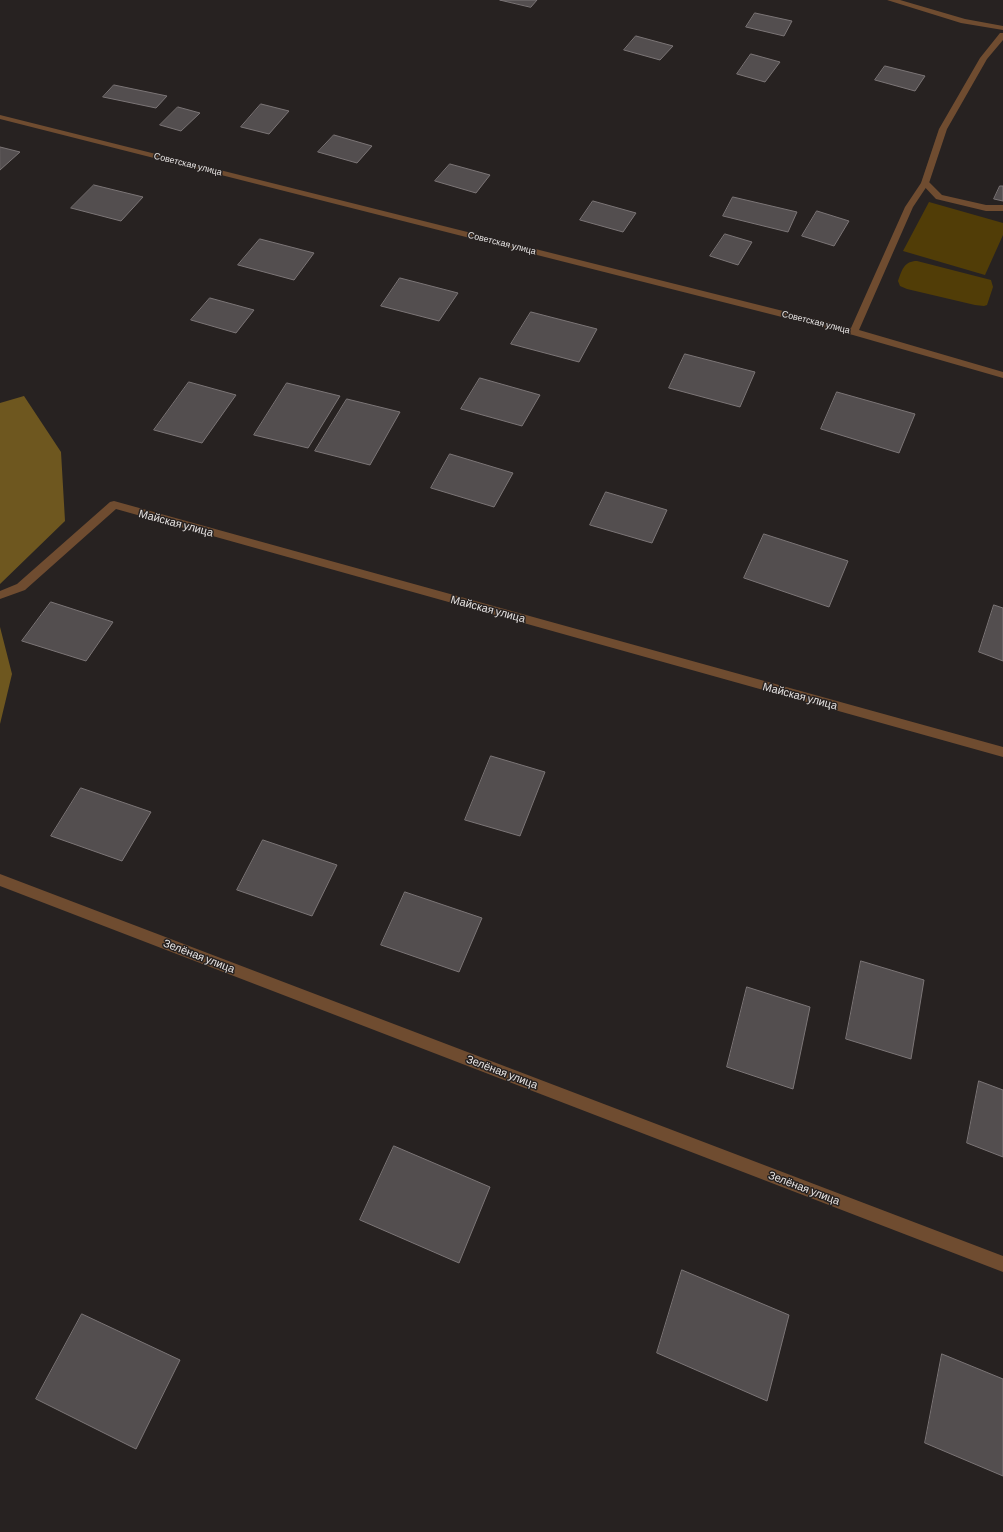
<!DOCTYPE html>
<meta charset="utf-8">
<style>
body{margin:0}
canvas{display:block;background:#272221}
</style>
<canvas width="1003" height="1532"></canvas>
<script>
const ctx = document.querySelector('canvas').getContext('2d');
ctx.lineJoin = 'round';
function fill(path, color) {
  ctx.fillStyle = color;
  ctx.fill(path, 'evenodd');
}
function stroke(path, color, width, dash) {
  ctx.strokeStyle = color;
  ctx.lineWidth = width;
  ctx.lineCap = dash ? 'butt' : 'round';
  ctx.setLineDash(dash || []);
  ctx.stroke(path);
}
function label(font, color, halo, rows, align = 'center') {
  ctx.font = font + ' Barlow,sans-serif';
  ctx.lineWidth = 3;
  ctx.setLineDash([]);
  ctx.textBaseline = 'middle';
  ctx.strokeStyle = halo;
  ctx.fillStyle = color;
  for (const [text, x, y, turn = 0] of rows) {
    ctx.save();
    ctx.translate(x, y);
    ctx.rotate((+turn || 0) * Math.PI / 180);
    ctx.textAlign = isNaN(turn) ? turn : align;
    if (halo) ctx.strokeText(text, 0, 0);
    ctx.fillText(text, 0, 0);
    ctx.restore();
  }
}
fill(new Path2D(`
 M929 202 1003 223V235L985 275 903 251Z
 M917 261 991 280 993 287 987 305 984 306 975 305 907 289 900 286 898 281C902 270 904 261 917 261Z`), '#513d07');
fill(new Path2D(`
 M24 396 61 452 65 521 0 584V403Z
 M0 627 12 674 0 724Z`), '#6e571f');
const building = new Path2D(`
 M500 0H537L531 7Z
 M755 13 792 21 784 36 746 27Z
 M636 36 673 46 660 60 624 50Z
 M751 54 780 62 765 82 737 74Z
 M885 66 925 76 915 91 875 80Z
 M114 85 167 96 156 108 103 97Z
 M261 104 289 111 269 134 241 127Z
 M178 107 200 113 181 131 160 125Z
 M334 135 372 146 357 163 318 152Z
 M0 147 20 152 0 170Z
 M450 164 490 175 476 193 435 181Z
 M94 185 143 197 121 221 71 208Z
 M1000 186H1003V201L994 199Z
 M733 197 797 212 788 232 723 216Z
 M593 201 636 213 623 232 580 220Z
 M817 211 849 221 834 246 802 236Z
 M725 234 752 242 738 265 710 256Z
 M260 239 314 253 294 280 238 265Z
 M400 278 458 293 439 321 381 306Z
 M210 298 254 310 236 333 191 320Z
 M531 312 597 329 579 362 511 344Z
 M685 354 755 372 740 407 669 388Z
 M480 378 540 395 522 426 461 409Z
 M189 382 236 395 202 443 154 430Z
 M287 383 340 396 308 448 254 435Z
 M837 392 915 414 899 453 821 429Z
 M347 399 400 412 370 465 315 451Z
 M450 454 513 473 494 507 431 488Z
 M606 492 667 510 652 543 590 525Z
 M764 534 848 561 829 607 744 578Z
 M51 602 113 622 86 661 22 641Z
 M994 605 1003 608V661L979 652Z
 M491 756 545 772 520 836 465 820Z
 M81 788 151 812 122 861 51 836Z
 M263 840 337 865 312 916 237 890Z
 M405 892 482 918 459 972 381 945Z
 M861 961 924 980 911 1059 846 1039Z
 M747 987 810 1007 793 1089 727 1067Z
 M979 1081 1003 1090V1157L967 1143Z
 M394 1146 490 1187 459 1263 360 1220Z
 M682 1270 789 1315 767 1401 657 1353Z
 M82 1314 180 1360 136 1449 36 1399Z
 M942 1354 1003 1379V1476L925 1443Z`);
fill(building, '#534e4f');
stroke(building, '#7b7576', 1);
fill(new Path2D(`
 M925 180 928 181 942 195 986 205H1003V211H986L936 199 921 183Z`), '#6f4c30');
fill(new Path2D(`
 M887 0H900L965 19 1003 26V30L961 23Z
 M1000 33H1003V40L987 59 947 129 929 183 913 207 859 330 1003 372V378L853 335 0 119V115L851 328 905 207 921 183 939 129 980 58Z
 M114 501 1003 747V757L116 509 25 590 0 599V591L17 584 110 502Z
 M0 874 1003 1256V1272L0 886Z`), '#6f4c30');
label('9px', '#e6e3e2', '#272221', [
 ["Советская улица",188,164,14],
 ["Советская улица",502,243,14],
 ["Советская улица",816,322,14]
]);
label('11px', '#e6e3e2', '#272221', [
 ["Майская улица",176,523,15],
 ["Майская улица",488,609,15],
 ["Майская улица",800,696,15],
 ["Зелёная улица",199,956,21],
 ["Зелёная улица",502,1072,21],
 ["Зелёная улица",804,1188,21]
]);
</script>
